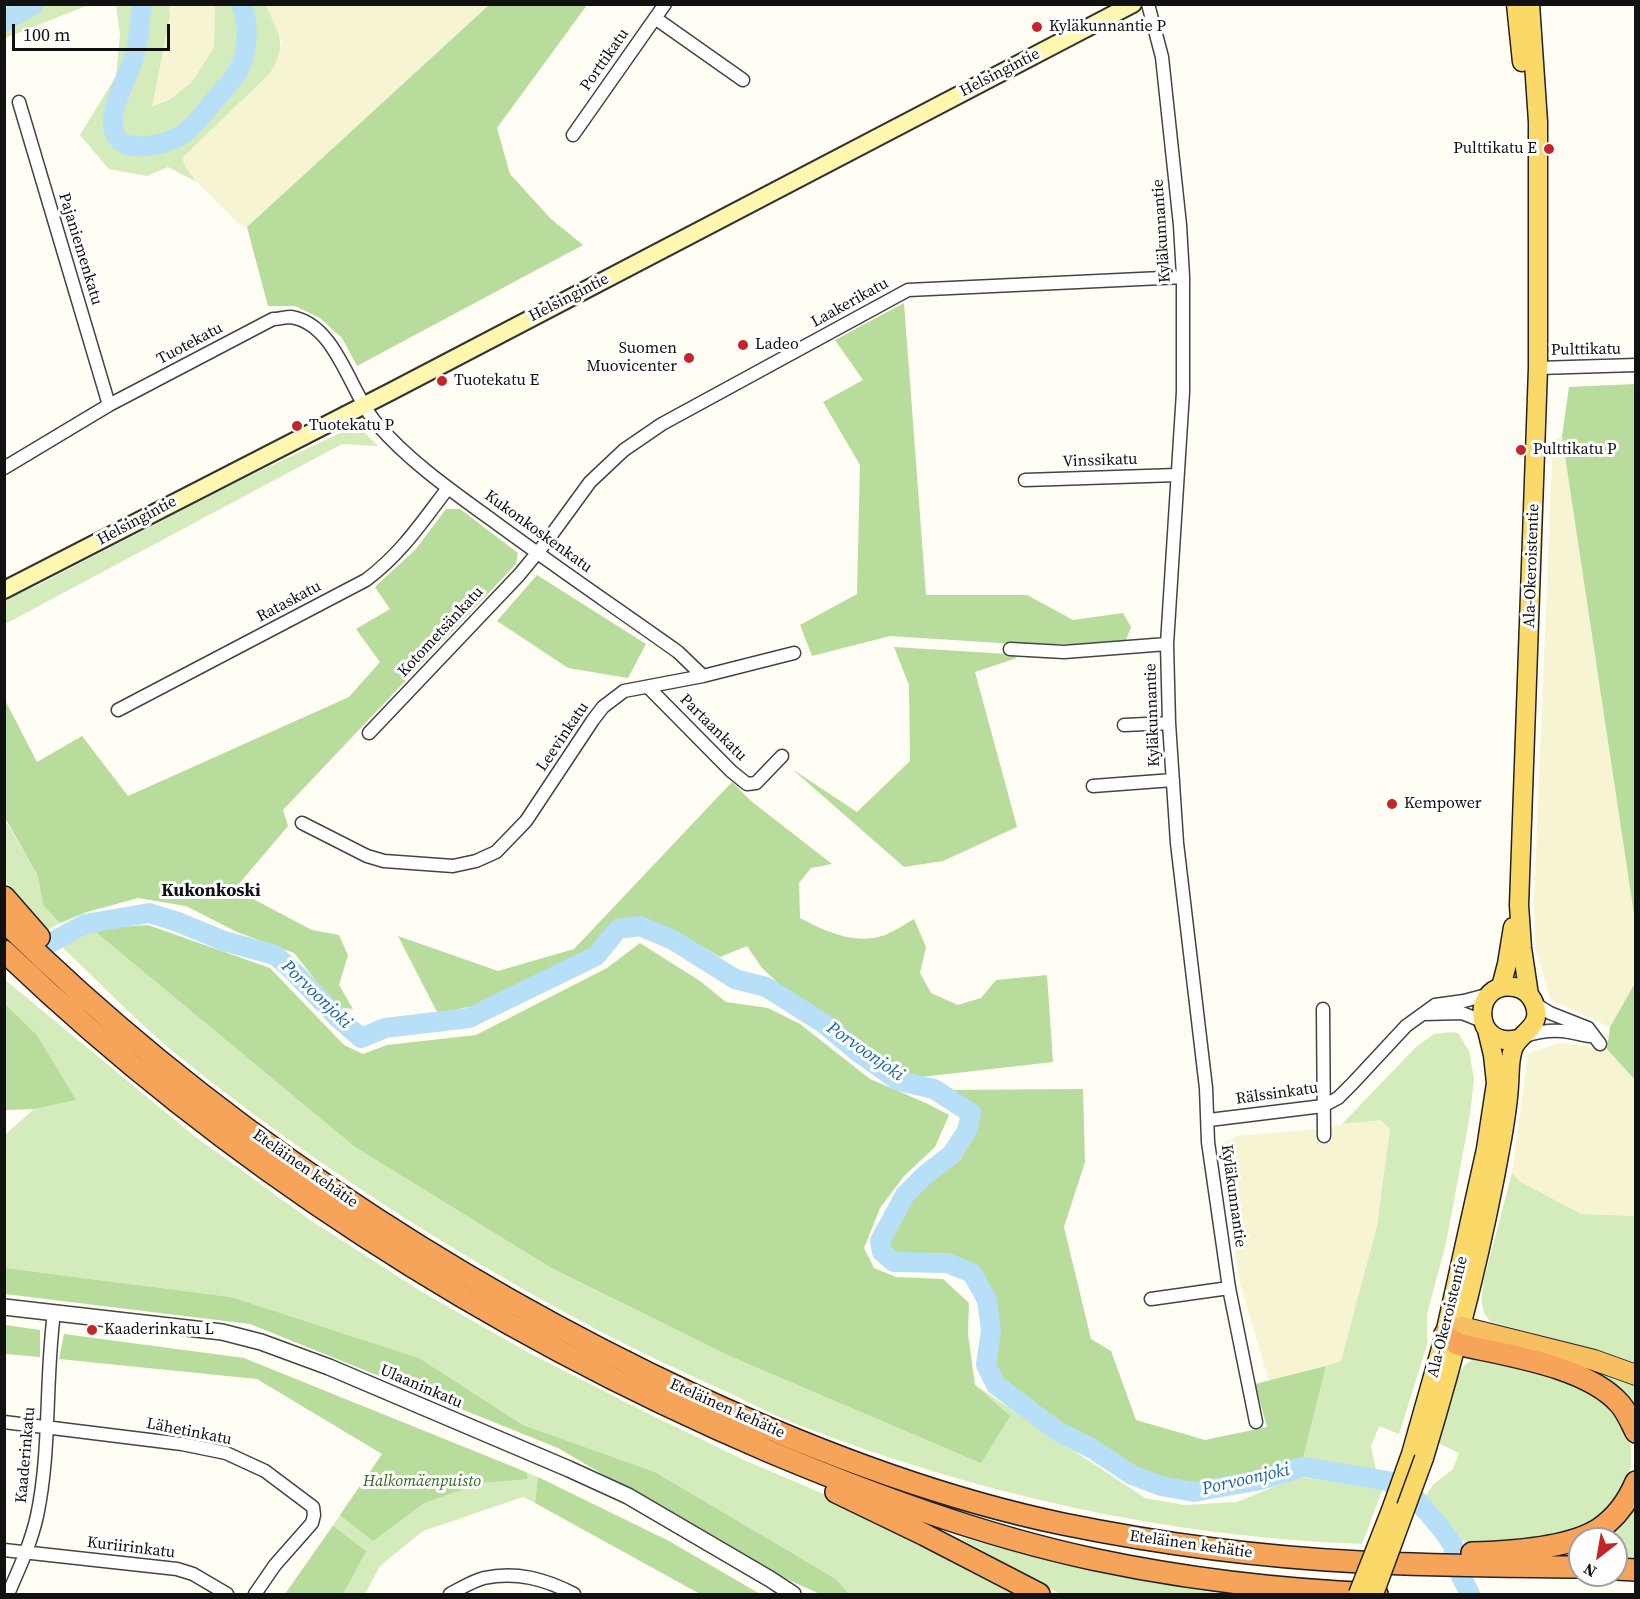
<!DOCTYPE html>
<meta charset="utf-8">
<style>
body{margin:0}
#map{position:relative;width:1640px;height:1599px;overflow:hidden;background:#fffdf4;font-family:"Source Serif 4",serif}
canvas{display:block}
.frame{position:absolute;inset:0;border:6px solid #111;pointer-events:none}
.north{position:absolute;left:1568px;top:1527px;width:60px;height:60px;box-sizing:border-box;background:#fff;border:2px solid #a0a0a0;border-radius:50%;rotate:211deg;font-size:16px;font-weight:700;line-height:24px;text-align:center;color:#111}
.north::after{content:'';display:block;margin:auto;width:21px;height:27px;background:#c52429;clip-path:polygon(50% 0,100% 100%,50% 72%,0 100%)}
.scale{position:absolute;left:12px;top:24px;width:158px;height:27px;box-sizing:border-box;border:3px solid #111;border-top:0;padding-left:8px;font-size:18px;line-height:21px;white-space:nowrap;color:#111;-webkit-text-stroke:4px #fff;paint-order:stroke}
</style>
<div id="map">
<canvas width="1640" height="1599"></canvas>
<div class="frame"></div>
<div class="north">N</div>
<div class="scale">100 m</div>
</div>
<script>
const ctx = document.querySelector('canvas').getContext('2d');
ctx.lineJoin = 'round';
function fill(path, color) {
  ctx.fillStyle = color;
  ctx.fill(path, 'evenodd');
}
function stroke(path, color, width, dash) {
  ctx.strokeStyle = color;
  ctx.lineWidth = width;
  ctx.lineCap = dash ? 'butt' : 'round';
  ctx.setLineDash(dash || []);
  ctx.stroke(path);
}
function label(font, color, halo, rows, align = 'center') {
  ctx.font = font + ' "Source Serif 4",serif';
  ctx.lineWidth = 6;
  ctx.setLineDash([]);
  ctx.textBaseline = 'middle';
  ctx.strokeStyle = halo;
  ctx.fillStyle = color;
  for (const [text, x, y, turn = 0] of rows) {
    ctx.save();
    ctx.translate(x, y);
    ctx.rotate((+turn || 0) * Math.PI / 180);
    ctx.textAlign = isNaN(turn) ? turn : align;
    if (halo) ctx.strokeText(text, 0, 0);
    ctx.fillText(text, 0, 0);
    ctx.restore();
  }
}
fill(new Path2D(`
 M169 5H215L214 46 192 82 169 100 152 107 170 16Z
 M266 5H489L247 227 239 224 197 182 186 168 182 158 282 43Z
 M1562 436 1635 921V983L1610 1027 1551 1000 1535 946 1534 901 1553 439Z
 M1559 1043 1607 1049 1635 1080V1216L1581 1214 1521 1182 1512 1173 1528 1054Z
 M1381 1119 1390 1129 1377 1226 1341 1362 1269 1381 1240 1283 1221 1158 1225 1142 1237 1136 1317 1129 1319 1142 1332 1143 1331 1126Z`), '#f6f4d3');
fill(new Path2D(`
 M5 4H89V5L5 38Z
 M116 5H169L170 16 152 107 169 100 192 82 214 47 215 5H266C278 34 289 43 270 73L182 158 186 168 197 182 168 167 147 176 109 169 80 135 116 76 120 34Z
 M361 429 378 446 342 444 5 624V600L38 585 241 480 340 433Z
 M4 818 38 876 43 905 60 923 46 931 5 880Z
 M92 929 355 1147 548 1266 975 1385 1145 1498 1184 1505 1237 1502 1298 1477 1383 1488 1362 1544C1169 1537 976 1494 796 1424 776 1416 756 1406 736 1396 686 1374 638 1351 590 1326 450 1251 314 1164 190 1065 144 1029 102 985 60 945Z
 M4 979 193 1135 310 1220 422 1292 529 1353 647 1413 744 1460 833 1498 1025 1594H849L836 1579 655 1472 523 1425 419 1358 231 1297 5 1268V1135L34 1109 75 1100 37 1035 5 1004Z
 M1451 1032 1458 1033 1469 1051 1474 1079 1470 1115 1446 1243 1427 1314V1345L1399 1434 1379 1426 1371 1446 1376 1470 1302 1462 1326 1366 1341 1361 1377 1226 1390 1129 1381 1120 1342 1124 1416 1047 1434 1034Z
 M1512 1173 1521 1182 1581 1214 1635 1216V1363L1582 1346 1491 1322C1479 1309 1482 1300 1483 1283Z
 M1500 1342 1610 1372 1635 1383V1416Z
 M1475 1359C1495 1360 1514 1365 1533 1370 1547 1373 1565 1375 1577 1382 1616 1403 1639 1431 1629 1477 1626 1495 1609 1519 1592 1526 1562 1540 1504 1540 1470 1544L1459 1539 1425 1497 1433 1485 1453 1469 1459 1453 1438 1443 1458 1373 1467 1363Z
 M402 1422 538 1477 535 1503 523 1497 423 1531 380 1566 365 1594H285L382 1455Z
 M1635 1496V1558L1616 1557V1539H1594Z
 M956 1536 1085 1570 1222 1594H1060Z`), '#d4ebbc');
fill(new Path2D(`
 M489 5H587L497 128 510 174 551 219 583 245 357 366 342 338 320 318 295 306H268L247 227Z
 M904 303 926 595H1027L1073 620 1123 613 1131 627 1126 640 1075 644H1015L890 636 812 656 800 625 857 594 860 465 823 402 863 380 835 340Z
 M1635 384H1636L1635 921 1562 436 1569 387Z
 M446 509H460L518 553 516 564 283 810 288 826 238 885 255 900 312 930 339 935 348 955 339 985 353 1009 337 1007 294 953 237 932 186 906 138 898 87 912 60 923 43 905 38 876 5 818V700L37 762 82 736 128 796 349 697 380 662 356 629 390 609 375 587 416 549Z
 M537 575 646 644 628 678 568 668 497 621Z
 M894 647 1008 654 1017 658 975 672 1017 827 943 861 904 867 792 769 857 812 910 761 909 685Z
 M732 782 751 801 832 864 811 868 799 883 800 918C825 931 855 946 885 935 895 931 905 924 914 919L926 947 920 973 931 993 958 1005 981 998 996 980 1047 975 1053 1062 912 1078 830 1019 781 986 762 968 747 946 720 957 679 933 642 917 614 922 596 946 543 976 486 1003 438 1014 398 936 498 971 574 949Z
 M148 925 270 968 344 1045 363 1054 387 1045 476 1035 607 968 640 943 700 981 726 1002 768 1008 800 1024 870 1079 926 1103 949 1115 935 1147 904 1176 880 1208 864 1248 874 1268 896 1277 943 1279 969 1303 968 1334 975 1385 1010 1416 981 1463 730 1356 548 1266 355 1147 92 929Z
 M1635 983V1080L1607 1049 1610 1027Z
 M5 1004 37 1035 76 1100 34 1109 5 1110Z
 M1083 1089 1085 1162 1064 1227 1091 1339 1111 1351 1136 1420 1205 1440 1267 1427 1255 1384 1326 1366 1302 1462 1257 1474 1188 1485 1157 1477 1134 1468 1094 1443 1060 1427 1002 1381 994 1362 997 1331 992 1300 979 1271 946 1256 895 1255 890 1248 889 1242 913 1197 928 1181 960 1160 976 1131 980 1115 973 1107 942 1090Z
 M5 1268 231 1297 419 1358 523 1425 655 1472 836 1579 849 1594H820L764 1569 558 1448 250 1324 5 1294Z
 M5 1325 40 1330V1357L5 1354Z
 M64 1334 244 1358 526 1472 528 1479 481 1483 424 1503 373 1541 340 1515 382 1454 257 1379 59 1359Z
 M538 1477 669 1541 760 1594H700L535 1503Z
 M333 1526 366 1551 343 1594H285Z`), '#b7dc9b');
stroke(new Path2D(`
 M142 4C139 21 140 39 135 54 129 75 112 102 113 124 114 158 161 146 180 136 191 130 201 116 209 107 218 95 230 84 238 71 248 54 250 23 241 4
 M4 22 34 4
 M21 957 30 954 85 924 149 913 178 922 224 941 275 955 292 970 338 1018 361 1038 385 1028 469 1018 596 956 618 929 640 926 673 940 735 979 766 987 823 1023 858 1052 899 1081 934 1089 971 1113 967 1131 951 1155 925 1175 905 1195 880 1241 882 1252 894 1262 947 1263 972 1273 987 1300 991 1331 986 1365 996 1385 1057 1431 1091 1448 1132 1475 1161 1486 1194 1492 1261 1480 1303 1467 1388 1481 1415 1498 1440 1527 1453 1545 1455 1564 1470 1594`), '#b8dff8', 20);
const minor = new Path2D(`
 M1148 4 1162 57 1180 225 1183 277V392L1167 644 1169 723 1177 843 1206 1088 1208 1142 1229 1288 1256 1422
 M655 18 743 80
 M19 102 109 405
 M573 135 665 4
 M1538 368 1636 365
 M4 468 109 405 273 319C278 319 285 317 291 317 337 324 350 394 377 424 410 462 452 491 492 520 553 565 616 608 678 652L703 676
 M1025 480 1177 475
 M1010 649 1064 652 1167 644
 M648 687 731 771 747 784 756 783 782 756
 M118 710 366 580C401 554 422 522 448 488
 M1124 725 1169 723
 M369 733 519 575 547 541 590 482 624 450 662 424 908 290 1183 277
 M1093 786 1173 780
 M302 823 367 856 384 861 453 866 476 861 496 852 526 821 593 720 603 707 624 691 703 676 794 653
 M1534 1003 1550 1013 1588 1028 1600 1044
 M1323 1009 1324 1136
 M1423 1014 1462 1013 1482 1021
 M1525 1036C1540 1031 1553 1029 1569 1032 1577 1033 1584 1036 1592 1036
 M1209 1120 1323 1106 1338 1098 1353 1083 1406 1026 1435 1005 1464 1001 1490 994
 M1151 1299 1229 1288
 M4 1422 182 1444 226 1453 265 1471 313 1507 314 1515 312 1523 275 1565 255 1594
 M4 1550 177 1569 193 1574 227 1594
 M8 1594C19 1569 31 1543 37 1516 51 1450 45 1380 54 1313
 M450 1594C460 1589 472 1581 484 1578 516 1571 545 1579 574 1594`);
const tertiary = new Path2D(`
 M4 1307 222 1332 261 1342 329 1367 569 1469 628 1496 770 1579 793 1594`);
const secondary = new Path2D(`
 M4 590 392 391 1133 4`);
const primary = new Path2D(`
 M1516 4 1522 62
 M1501 987 1507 964 1513 927
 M1529 995 1522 948 1519 905 1538 368V122L1530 4
 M1424 1458C1456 1353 1483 1247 1502 1139 1505 1121 1508 1104 1509 1085 1510 1073 1509 1061 1513 1049 1519 1032 1544 1028 1534 1003 1531 995 1523 988 1514 987 1471 980 1471 1050 1518 1039
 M1391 1510 1411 1454 1445 1334 1486 1149 1496 1083 1493 1055 1487 1030`);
const trunk = new Path2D(`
 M1445 1334 1462 1327 1594 1360 1636 1375`);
const motorway = new Path2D(`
 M4 897 39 937
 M4 921C203 1118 445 1279 698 1397 815 1451 938 1498 1063 1524 1161 1544 1261 1557 1360 1562 1433 1566 1507 1566 1580 1567
 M4 951C225 1163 487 1331 768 1451 873 1495 981 1535 1092 1559 1186 1579 1281 1590 1377 1594
 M1445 1334 1457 1344C1505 1355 1587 1366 1620 1404 1627 1412 1631 1422 1636 1432
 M836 1492 925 1535 1039 1594
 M1472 1553C1509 1552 1568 1549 1599 1529 1617 1517 1628 1501 1636 1482
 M1616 1569 1636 1570`);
stroke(minor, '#444', 15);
stroke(tertiary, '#444', 18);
stroke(secondary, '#333', 20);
stroke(primary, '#222', 21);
stroke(trunk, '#222', 22);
stroke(motorway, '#222', 24);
stroke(minor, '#fff', 12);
stroke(tertiary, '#fff', 15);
stroke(secondary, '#fff7af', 16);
stroke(primary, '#fad969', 18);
stroke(trunk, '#f8be62', 20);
stroke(motorway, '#f7a45b', 21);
const primaryBridge = new Path2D(`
 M1358 1594 1391 1510
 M1374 1594 1424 1458`);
stroke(primaryBridge, '#222', 21, []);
stroke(primaryBridge, '#fad969', 18);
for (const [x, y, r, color] of [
 [1037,27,6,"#c52429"],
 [1549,149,6,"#c52429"],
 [743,345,6,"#c52429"],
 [689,358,6,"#c52429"],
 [442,381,6,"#c52429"],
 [297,426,6,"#c52429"],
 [1521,450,6,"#c52429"],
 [1392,804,6,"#c52429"],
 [92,1330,6,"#c52429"]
]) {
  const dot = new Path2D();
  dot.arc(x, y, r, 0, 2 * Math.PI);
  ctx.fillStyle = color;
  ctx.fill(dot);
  stroke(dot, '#fff', 2);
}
label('16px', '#111', '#fff', [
 ["Kyläkunnantie P",1049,27],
 ["Pulttikatu E",1537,149,"right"],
 ["Ladeo",755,345],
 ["Suomen",677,349,"right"],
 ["Muovicenter",677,367,"right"],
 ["Tuotekatu E",454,381],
 ["Tuotekatu P",309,426],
 ["Pulttikatu P",1533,450],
 ["Kempower",1404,804],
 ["Kaaderinkatu L",104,1330]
], 'left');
label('16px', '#111', '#fff', [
 ["Porttikatu",605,60,-55],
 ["Helsingintie",1000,73,-27],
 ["Kyläkunnantie",1162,231,-94],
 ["Pajaniemenkatu",80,249,73],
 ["Helsingintie",569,298,-27],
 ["Laakerikatu",850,303,-29],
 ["Tuotekatu",190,344,-28],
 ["Pulttikatu",1586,350,-1],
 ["Vinssikatu",1100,461,-2],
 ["Helsingintie",137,521,-28],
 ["Kukonkoskenkatu",538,532,36],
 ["Ala-Okeroistentie",1532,566,-88],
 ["Rataskatu",289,602,-28],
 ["Kotometsänkatu",441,632,-47],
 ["Kyläkunnantie",1153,715,-92],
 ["Partaankatu",713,728,45],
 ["Leevinkatu",563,737,-56],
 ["Rälssinkatu",1277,1094,-8],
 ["Eteläinen kehätie",305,1169,35],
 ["Kyläkunnantie",1233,1196,82],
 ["Ala-Okeroistentie",1448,1317,-76],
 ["Ulaaninkatu",421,1387,23],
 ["Eteläinen kehätie",727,1409,24],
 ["Lähetinkatu",189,1432,11],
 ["Kaaderinkatu",26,1455,-85],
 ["Eteläinen kehätie",1191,1545,8],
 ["Kuriirinkatu",131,1548,7]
]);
label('italic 16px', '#2d6b1e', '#fff', [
 ["Halkomäenpuisto",422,1482]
]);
label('bold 18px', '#111', '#fff', [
 ["Kukonkoski",211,891]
]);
label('italic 18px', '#1565a7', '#fff', [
 ["Porvoonjoki",316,995,44],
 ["Porvoonjoki",865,1052,35],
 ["Porvoonjoki",1246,1480,-13]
]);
</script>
